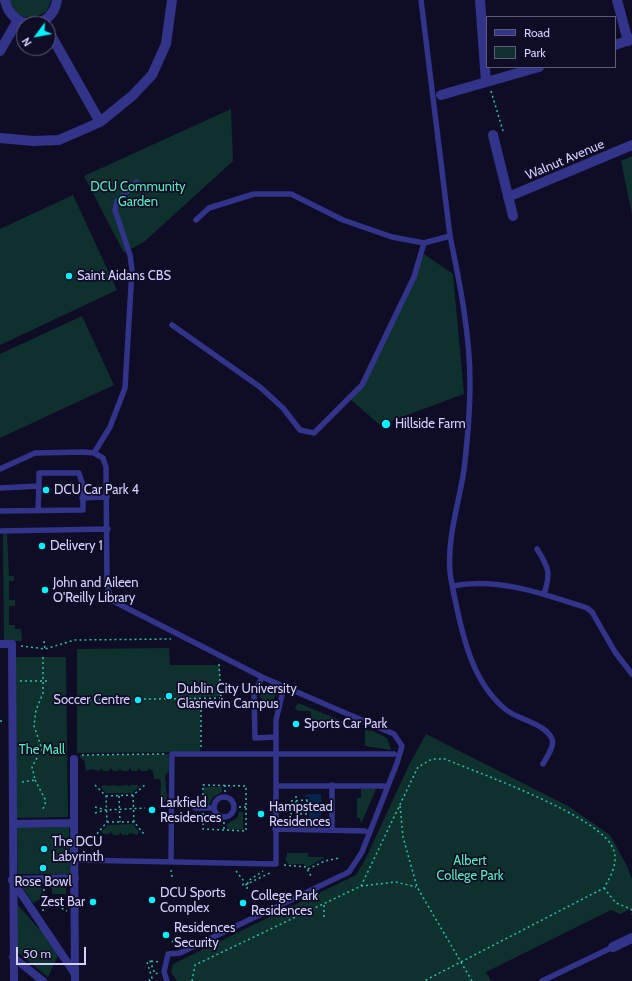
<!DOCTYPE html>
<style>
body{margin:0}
#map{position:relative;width:632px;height:981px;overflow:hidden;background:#0f0c26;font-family:Cabin,sans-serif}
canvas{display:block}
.legend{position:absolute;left:486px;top:16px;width:130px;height:52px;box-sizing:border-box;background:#0f0c26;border:1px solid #5e5b7d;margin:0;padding:5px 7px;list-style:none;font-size:12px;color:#d4d1ff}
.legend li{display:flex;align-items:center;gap:8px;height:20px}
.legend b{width:20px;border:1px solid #5e5b7d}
.north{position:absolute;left:16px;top:16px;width:40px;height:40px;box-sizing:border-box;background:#0f0c26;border:1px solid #5e5b7d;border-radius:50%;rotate:238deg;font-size:11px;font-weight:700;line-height:16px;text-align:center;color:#d4d1ff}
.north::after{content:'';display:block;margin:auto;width:14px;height:18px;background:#00f2fc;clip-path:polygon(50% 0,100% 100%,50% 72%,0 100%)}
.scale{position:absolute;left:16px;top:947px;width:70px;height:18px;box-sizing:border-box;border:2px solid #d4d1ff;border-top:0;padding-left:5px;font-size:12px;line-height:14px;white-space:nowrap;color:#d4d1ff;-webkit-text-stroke:3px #0f0c26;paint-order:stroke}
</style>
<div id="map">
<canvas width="632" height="981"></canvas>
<ul class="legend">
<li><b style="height:5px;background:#32348a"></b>Road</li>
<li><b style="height:11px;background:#0f312e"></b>Park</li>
</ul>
<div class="north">N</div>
<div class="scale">50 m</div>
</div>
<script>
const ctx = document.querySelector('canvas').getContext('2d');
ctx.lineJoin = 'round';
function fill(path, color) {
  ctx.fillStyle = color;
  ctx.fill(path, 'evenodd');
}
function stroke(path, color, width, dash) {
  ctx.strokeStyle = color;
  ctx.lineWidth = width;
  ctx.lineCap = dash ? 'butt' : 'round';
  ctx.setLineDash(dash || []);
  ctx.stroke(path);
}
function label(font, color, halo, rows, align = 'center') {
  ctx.font = font + ' Cabin,sans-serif';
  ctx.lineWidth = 3.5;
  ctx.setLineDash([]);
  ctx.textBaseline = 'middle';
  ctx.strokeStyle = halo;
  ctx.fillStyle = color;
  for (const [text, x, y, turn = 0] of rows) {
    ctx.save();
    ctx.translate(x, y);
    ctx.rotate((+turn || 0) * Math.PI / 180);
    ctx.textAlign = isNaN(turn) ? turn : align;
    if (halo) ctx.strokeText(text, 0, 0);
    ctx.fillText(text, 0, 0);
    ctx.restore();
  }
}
fill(new Path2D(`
 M10 0H51L47 11 34 18C20 18 14 13 10 0Z
 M231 109 233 161 145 241 124 253 84 176Z
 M632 156V214L621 161Z
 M73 195 117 290 0 345V229Z
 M424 254 453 274 464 394 380 425 350 399 362 383Z
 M82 316 114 385 0 438V354Z
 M3 534H7L9 576H14V581H9V600H15V606H9V625H15V629H21L22 641H4Z
 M169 648 170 665H220V696L200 697V752L77 753V649Z
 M15 657H66L68 817 17 818Z
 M261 686 277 693 273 701C267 703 262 700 259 694Z
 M298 703 349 724 311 725V711H298L295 708Z
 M365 730 373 731 387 738 391 750 365 746Z
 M426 734 568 806 610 835 626 864 632 879V908L620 914 611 910 486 972 491 981H177L171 972 173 964 356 875 365 860 410 763Z
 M169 754V771L165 776 167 799 164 802 160 801 161 782 159 779H154L153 771 149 769 147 771H141L139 768 137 771H132L130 768 128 771H122L120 769 118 771H113L111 768 109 771H103L101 768 99 771 92 769 86 771 84 760 80 758V755Z
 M102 785 110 786 112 785 120 786 127 785 129 787 130 785H137L139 787 132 793H106L101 787Z
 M204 787H222V792L213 797 209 806H205L207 803 206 796H204Z
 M373 788 376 789 361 824 360 818H357V798H361V789Z
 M239 812H243V829L228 830 227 824 237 818Z
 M133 824 139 832 137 835 130 833 128 835H122L120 832 119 835H113L111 832 109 834H104L101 832 108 825Z
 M69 827 70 874H18L17 828Z
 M287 853H308V857H325L308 867 303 864H288L285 858 287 857Z
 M41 881 42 898 33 903 19 882Z
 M52 881H66V894H52Z
 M16 903 39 929 41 928 58 956 48 977 17 952Z`), '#0f312e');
fill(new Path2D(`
 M307 794H321V821H301L309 818V797H303Z`), '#06244b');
stroke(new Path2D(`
 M491 91 503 131
 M44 641 45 649
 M21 646 45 649 75 640 171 639
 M219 664 221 698
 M20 681H50
 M79 700 223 698
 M0 721H4
 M201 747V699
 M82 755 164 754
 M35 780 46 801 43 809
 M22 782 35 780 32 767 42 749 34 726 36 710 43 693V657
 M95 785 106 796 107 822 96 835
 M203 785 246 786V831L203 829Z
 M225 785V797
 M106 796 133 795
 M119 796 120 822
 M307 800 308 814H291L290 801Z
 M297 806H301
 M400 806 403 837 417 887 472 981
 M95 807 106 810 145 808
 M160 807 165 808
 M234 807H246
 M95 813 105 810
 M224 817V830
 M107 822H134L144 834
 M134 822 133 795 145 785
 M296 823V793
 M284 865 306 867 312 878
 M308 869 325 861 339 858
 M171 870 172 877
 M236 871 243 880V886L272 872
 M361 886 396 882 416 887
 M604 888 616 903 631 909 632 914
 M247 889 248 881 263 871
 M44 899 67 911
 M324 905V919
 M43 911 44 887
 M172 942 173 941
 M151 961 159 962
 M150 981 149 979 152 978 147 962 150 961 155 974 158 973
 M192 981 195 965 361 886 418 767 432 759H445C480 774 605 817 614 851 618 865 610 877 604 888L424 981`), '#22c3af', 1.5, [2, 3]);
stroke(new Path2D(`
 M196 220 209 208 254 194H291L343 220 392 237 424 243
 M450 236C460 284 470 334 470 383 470 410 467 444 464 470 459 503 447 538 450 572 451 582 454 594 456 604 464 642 474 683 505 709 518 720 545 723 552 739 555 746 546 758 543 764
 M172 325 260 387 283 408 300 430 314 433 362 385 414 277 424 243 450 236 421 0
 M94 453 110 427 125 388 132 270 130 255 115 210 117 201 137 182
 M0 469 35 453 84 452 94 453 103 458 106 467 107 585 110 596 115 602 262 677 394 734 402 746 397 763 362 852 349 872 180 953 168 954 164 972 167 981
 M0 488 39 486V473H79L83 486V510L0 511
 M82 498 107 497
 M38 510 39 486
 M0 531 108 529
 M537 549C549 568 551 573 544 594
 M453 586C498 577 544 594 587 608L592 612 615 652 632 674
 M262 677 254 694 255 738 276 737V720L284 687
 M332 785V830
 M277 786H384
 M214 807a10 10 0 1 1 20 0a10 10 0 1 1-20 0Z
 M195 808H214
 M275 829 365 831
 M75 860 276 864V737
 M171 862 172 754H394
 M542 981 613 947`), '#32348a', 5.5);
stroke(new Path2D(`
 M0 644H12L14 981
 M74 823V759
 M13 824 74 823 75 981
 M12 880 75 974
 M12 880 75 878
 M13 957 43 981`), '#32348a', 8);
stroke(new Path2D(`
 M5 0C11 31 52 32 57 0
 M480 0 486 82
 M617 0 628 41
 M48 30 100 122
 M615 45 632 39
 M0 51 18 20
 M441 95 539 67
 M493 135 513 216
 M0 138 33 141 59 140 100 122 132 96 152 75 166 44 172 0
 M508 197 632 145
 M613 947 632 938`), '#32348a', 10);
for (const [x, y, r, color] of [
 [69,276,4,"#00f2fc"],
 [386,424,5,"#00f2fc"],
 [46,490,4,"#00f2fc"],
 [42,546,4,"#00f2fc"],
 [45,590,4,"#00f2fc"],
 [169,696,4,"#00f2fc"],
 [138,700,4,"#00f2fc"],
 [296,724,4,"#00f2fc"],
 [152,810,4,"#00f2fc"],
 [261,814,4,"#00f2fc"],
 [44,849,4,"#00f2fc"],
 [43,868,4,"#00f2fc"],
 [152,900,4,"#00f2fc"],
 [93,902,4,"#00f2fc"],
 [243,903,4,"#00f2fc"],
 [166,935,4,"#00f2fc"]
]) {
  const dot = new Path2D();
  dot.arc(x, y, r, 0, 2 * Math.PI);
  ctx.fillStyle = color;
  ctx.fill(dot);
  stroke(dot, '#0f0c26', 1.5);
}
label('13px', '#d4d1ff', '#0f0c26', [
 ["Walnut Avenue",565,160,-23]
]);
label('13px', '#51ecbc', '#0f0c26', [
 ["DCU Community",138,187],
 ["Garden",138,202],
 ["The Mall",42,750],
 ["Albert",470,861],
 ["College Park",470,876]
]);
label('13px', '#d4d1ff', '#0f0c26', [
 ["Saint Aidans CBS",77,276],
 ["Hillside Farm",395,424],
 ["DCU Car Park 4",54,490],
 ["Delivery 1",50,546],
 ["John and Aileen",53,583],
 ["O'Reilly Library",53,598],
 ["Dublin City University",177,689],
 ["Glasnevin Campus",177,704],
 ["Soccer Centre",130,700,"right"],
 ["Sports Car Park",304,724],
 ["Larkfield",160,803],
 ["Residences",160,818],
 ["Hampstead",269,807],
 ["Residences",269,822],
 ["The DCU",52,842],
 ["Labyrinth",52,857],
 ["Rose Bowl",43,882,"center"],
 ["DCU Sports",160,893],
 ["Complex",160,908],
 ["College Park",251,896],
 ["Residences",251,911],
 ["Zest Bar",85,902,"right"],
 ["Residences",174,928],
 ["Security",174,943]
], 'left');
</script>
